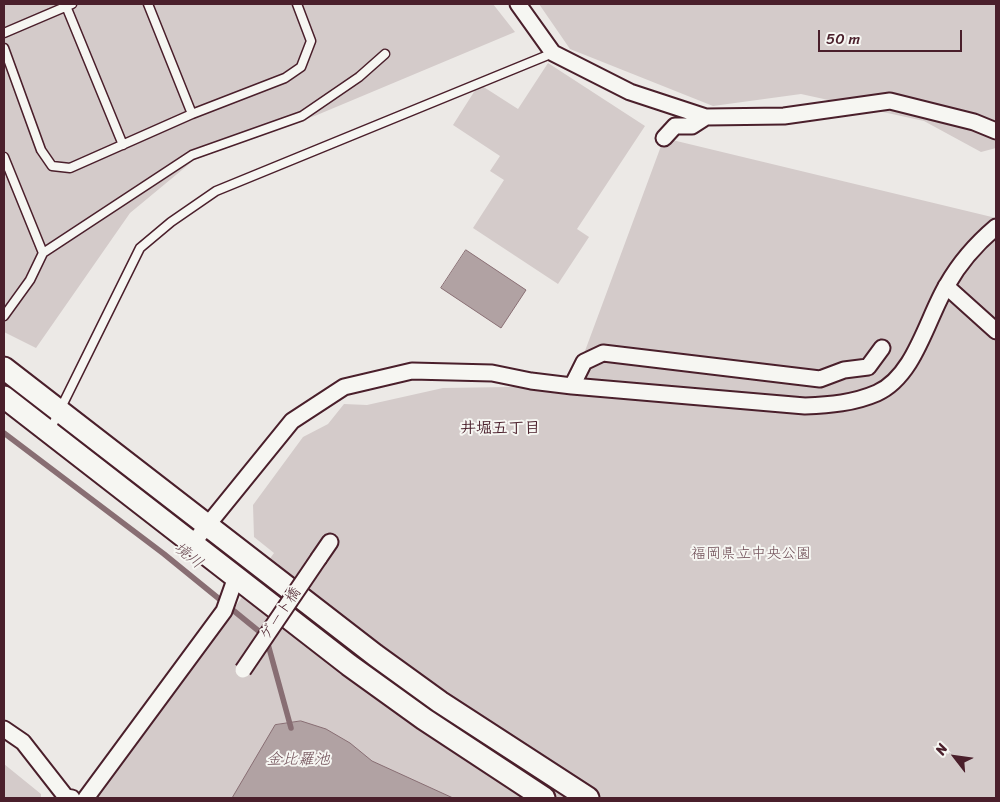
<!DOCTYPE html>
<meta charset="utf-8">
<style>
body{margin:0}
#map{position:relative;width:1000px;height:802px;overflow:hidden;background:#ece9e6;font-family:Sriracha,sans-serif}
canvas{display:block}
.frame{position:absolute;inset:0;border:5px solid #4a1f2b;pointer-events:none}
.north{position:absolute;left:930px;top:732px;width:50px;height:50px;-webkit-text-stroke:4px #f6f6f2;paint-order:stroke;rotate:300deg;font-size:14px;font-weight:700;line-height:20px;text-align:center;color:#4a1f2b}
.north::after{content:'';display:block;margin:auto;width:18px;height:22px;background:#4a1f2b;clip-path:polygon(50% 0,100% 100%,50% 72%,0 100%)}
.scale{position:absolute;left:818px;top:30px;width:144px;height:22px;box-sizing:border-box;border:2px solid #4a1f2b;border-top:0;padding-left:6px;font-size:15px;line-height:18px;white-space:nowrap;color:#4a1f2b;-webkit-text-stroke:4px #f6f6f2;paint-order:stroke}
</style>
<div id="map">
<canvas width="1000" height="802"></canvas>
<div class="frame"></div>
<div class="north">N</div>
<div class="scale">50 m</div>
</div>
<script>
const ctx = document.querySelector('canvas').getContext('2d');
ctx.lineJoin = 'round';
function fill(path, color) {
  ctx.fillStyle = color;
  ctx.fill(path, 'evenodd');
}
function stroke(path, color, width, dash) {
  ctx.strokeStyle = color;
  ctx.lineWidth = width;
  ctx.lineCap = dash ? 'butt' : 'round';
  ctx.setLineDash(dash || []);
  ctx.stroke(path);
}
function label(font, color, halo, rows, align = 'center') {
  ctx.font = font + ' Sriracha,"Klee One",sans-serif';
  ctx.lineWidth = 4;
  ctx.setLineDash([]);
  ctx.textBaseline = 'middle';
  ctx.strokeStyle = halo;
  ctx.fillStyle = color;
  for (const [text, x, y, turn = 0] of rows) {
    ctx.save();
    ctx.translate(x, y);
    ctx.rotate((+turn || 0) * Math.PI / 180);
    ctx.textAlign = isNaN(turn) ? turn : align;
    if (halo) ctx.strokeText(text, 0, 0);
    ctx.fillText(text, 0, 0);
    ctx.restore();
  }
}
fill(new Path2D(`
 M4 4H493L515 32 317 115 194 160 130 213 36 348 4 332Z
 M539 4H996V148L981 152 924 121 801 94 713 106 570 49Z
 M548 63 645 126 577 229 589 237 558 284 473 228 504 180 490 171 500 156 453 125 479 84 518 109Z
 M664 138 996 218V798H97L274 553 254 537 253 505 303 437 328 424 344 404 367 405 443 388 572 386Z
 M4 764 41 794V798H4Z`), '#d4cbca');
const water = new Path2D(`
 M466 250 526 290 501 328 441 288Z
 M301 721 326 729 350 743 372 761 453 798H232L275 725Z`);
fill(water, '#b1a2a3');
stroke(water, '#886e73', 1);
stroke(new Path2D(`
 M4 433 164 554 266 637 291 728`), '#886e73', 5.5);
const lane = new Path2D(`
 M148 4 192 114
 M66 6 123 145
 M4 33 72 4
 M4 48 41 150 52 166 70 168 192 114 285 78 301 67 311 41 297 4
 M4 157 43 253 30 280 4 316
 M43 253 192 155 302 116 359 77 385 54
 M50 430 140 248 171 222 216 191 553 53`);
const street = new Path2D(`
 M518 4 553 53 630 92 706 117 784 116 890 101 974 122 996 131
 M664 138 675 126H692L706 117
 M946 286 996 331
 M572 386 584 362 603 353 820 379 844 370 868 367 882 348
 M193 543 292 421 344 387 412 371 492 373 531 381 572 386 805 406C830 405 854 403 877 393 915 376 927 318 947 285 960 262 976 244 996 227
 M319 558 330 542
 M4 729 23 742 66 797 72 798
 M86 798 224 611 236 577`);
const secondary = new Path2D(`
 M4 368 375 655 440 702 588 798
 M4 397 349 665 424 719 544 798`);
stroke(lane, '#4a1f2b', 11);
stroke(street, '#4a1f2b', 19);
stroke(secondary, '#4a1f2b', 25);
stroke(lane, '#f6f6f2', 8);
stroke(street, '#f6f6f2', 15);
stroke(secondary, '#f6f6f2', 21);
const streetBridge = new Path2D(`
 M243 670 319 558`);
stroke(streetBridge, '#4a1f2b', 19, []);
stroke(streetBridge, '#f6f6f2', 15);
label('15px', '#6c4a53', '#f6f6f2', [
 ["福岡県立中央公園",751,554]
]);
label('15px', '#4a1f2b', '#f6f6f2', [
 ["ゲート橋",281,614,-56]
]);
label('bold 16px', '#4a1f2b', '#f6f6f2', [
 ["井堀五丁目",500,429]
]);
label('italic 16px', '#6e4d55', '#f6f6f2', [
 ["境川",188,556,39],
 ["金比羅池",298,760]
]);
</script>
